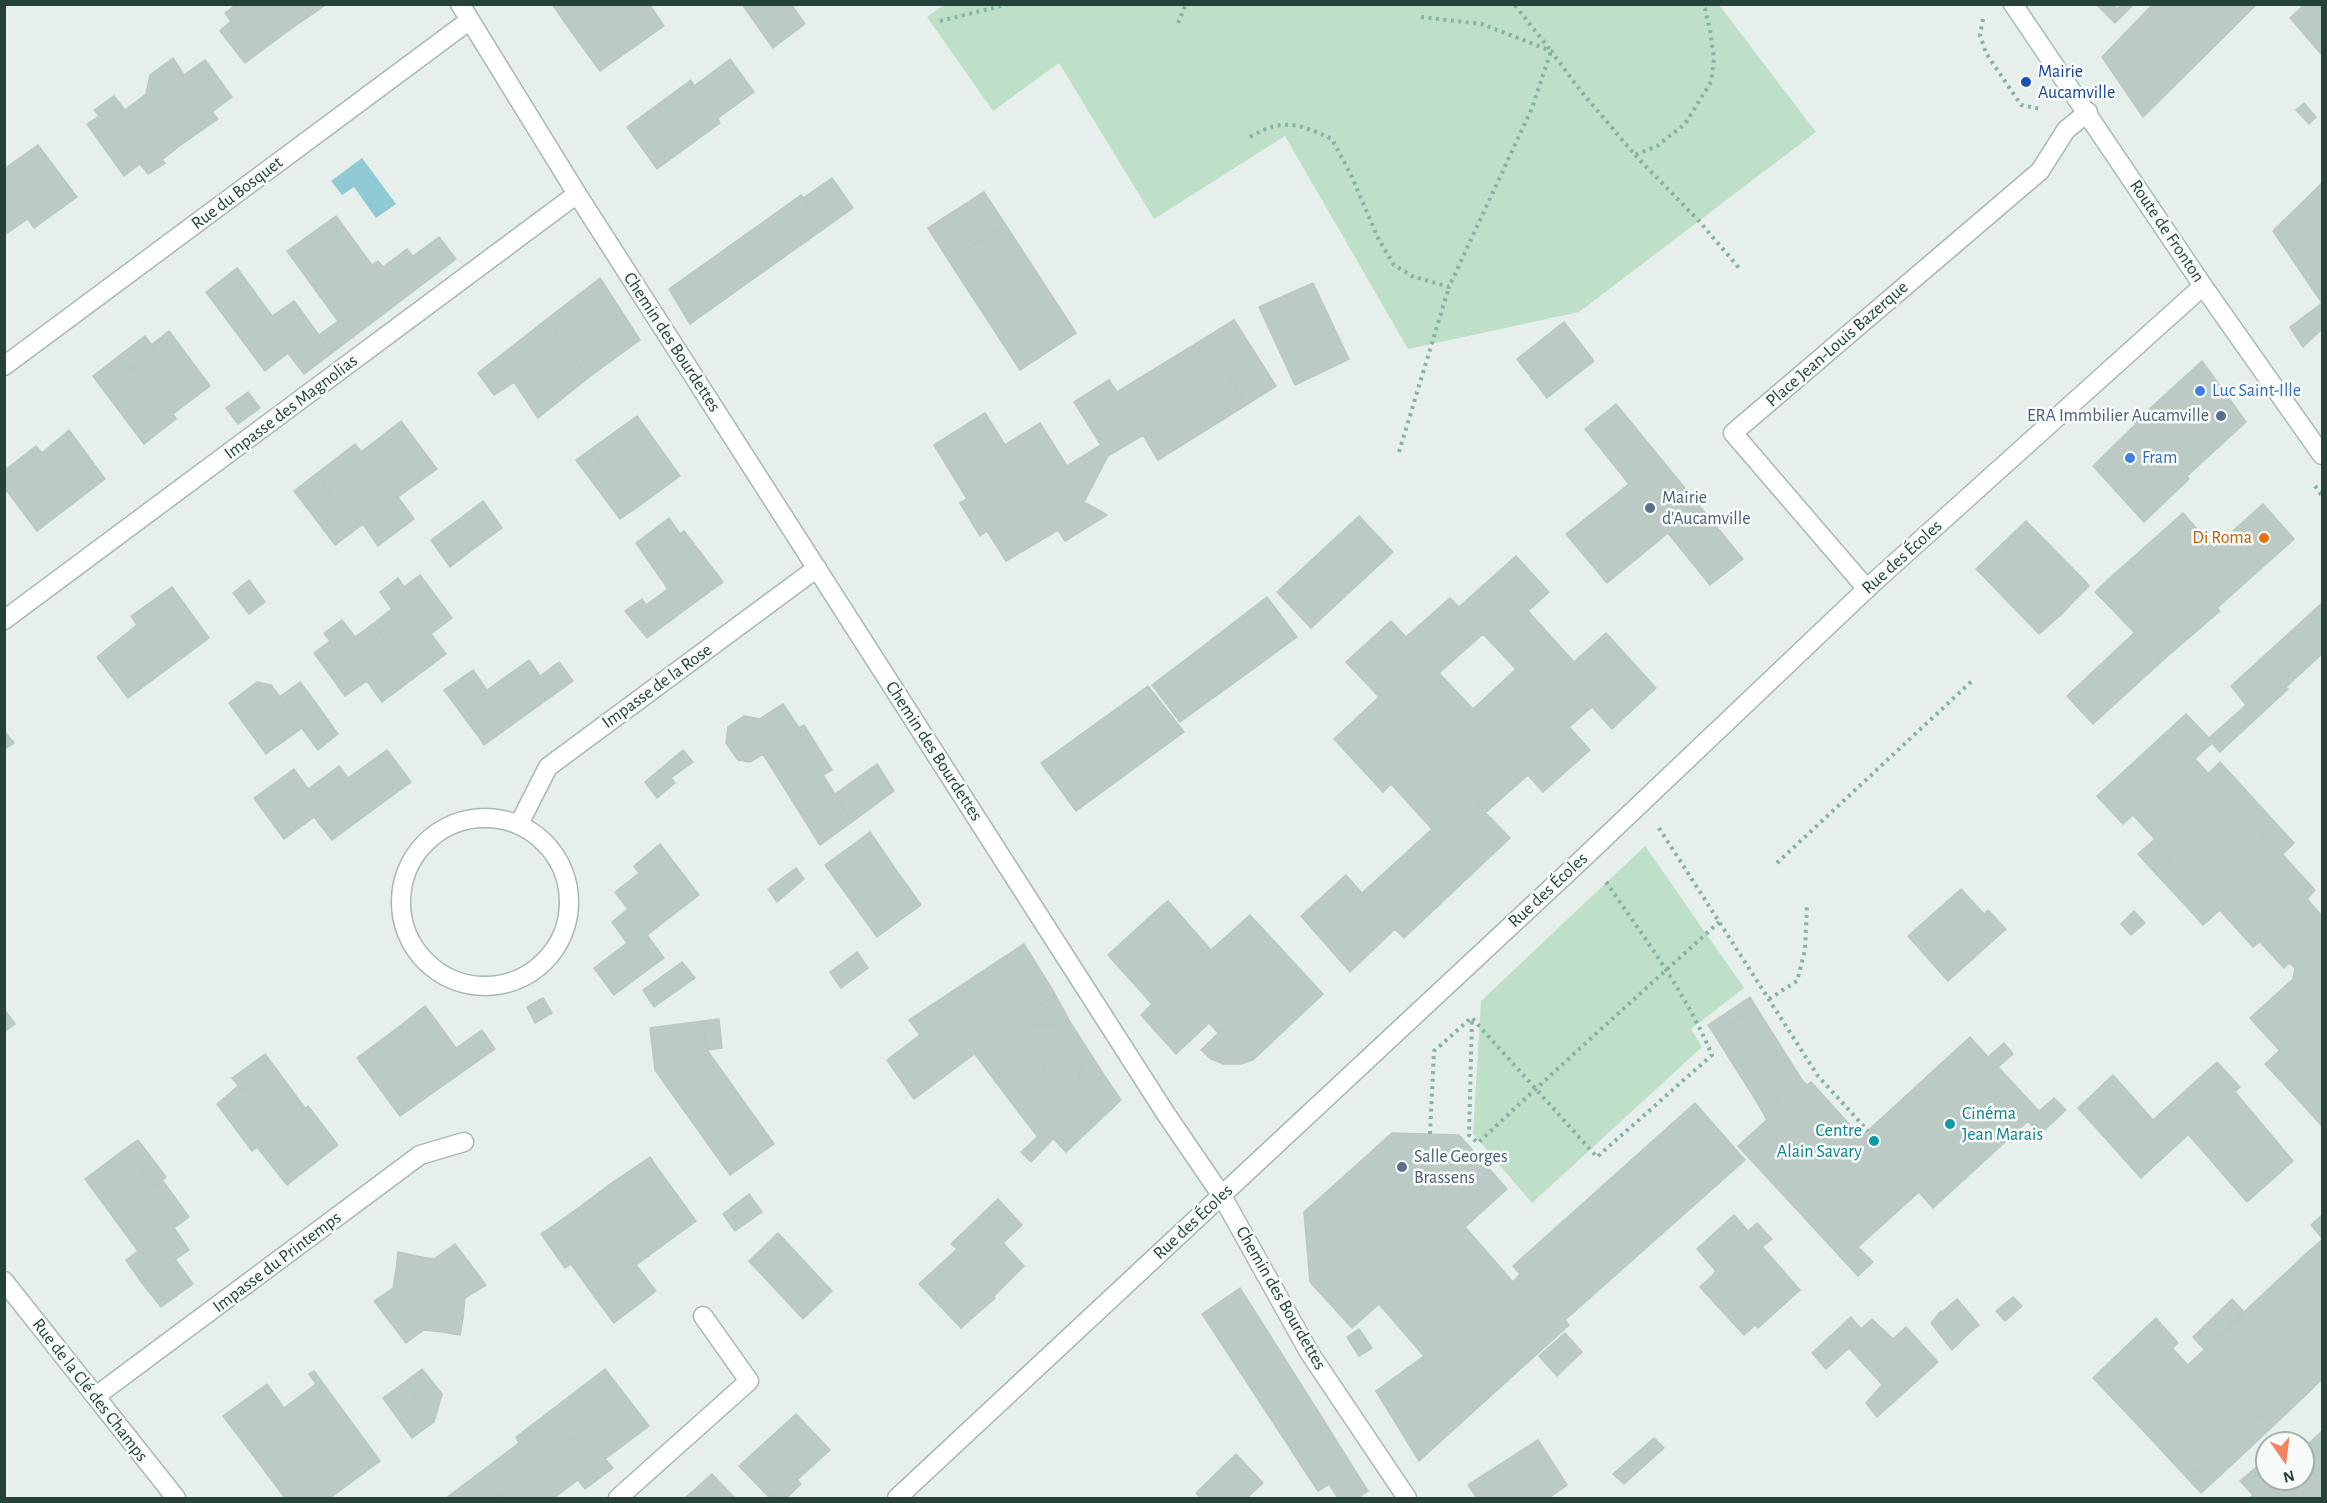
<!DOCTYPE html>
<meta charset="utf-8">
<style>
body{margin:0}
#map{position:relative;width:2327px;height:1503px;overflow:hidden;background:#e6efeb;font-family:"Alegreya Sans",sans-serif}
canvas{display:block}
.frame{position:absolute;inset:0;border:6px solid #24423a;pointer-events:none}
.north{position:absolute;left:2255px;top:1431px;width:60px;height:60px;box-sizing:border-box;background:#f7fbf9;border:2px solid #a3b1ad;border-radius:50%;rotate:166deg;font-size:16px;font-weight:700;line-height:24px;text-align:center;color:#24423a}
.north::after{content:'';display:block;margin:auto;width:21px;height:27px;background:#f4845f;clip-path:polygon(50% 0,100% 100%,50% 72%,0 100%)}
</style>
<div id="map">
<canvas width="2327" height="1503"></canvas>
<div class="frame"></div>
<div class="north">N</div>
</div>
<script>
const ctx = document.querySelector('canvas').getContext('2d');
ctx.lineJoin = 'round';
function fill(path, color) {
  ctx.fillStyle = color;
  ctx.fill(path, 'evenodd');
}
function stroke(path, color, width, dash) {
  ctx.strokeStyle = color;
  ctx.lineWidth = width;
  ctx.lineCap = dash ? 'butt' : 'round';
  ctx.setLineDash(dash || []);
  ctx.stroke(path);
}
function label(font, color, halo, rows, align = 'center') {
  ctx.font = font + ' "Alegreya Sans",sans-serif';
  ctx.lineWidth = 5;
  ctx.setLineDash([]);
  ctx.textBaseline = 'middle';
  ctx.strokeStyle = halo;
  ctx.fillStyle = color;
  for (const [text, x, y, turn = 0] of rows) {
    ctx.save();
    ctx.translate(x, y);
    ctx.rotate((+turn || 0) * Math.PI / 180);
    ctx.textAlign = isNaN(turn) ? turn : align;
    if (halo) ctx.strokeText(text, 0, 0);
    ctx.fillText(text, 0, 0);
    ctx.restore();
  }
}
fill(new Path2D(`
 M945 4 1719 5 1816 132 1579 312 1408 349 1285 136 1154 219 1059 63 993 111 927 17Z
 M1645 846 1744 988 1691 1029 1702 1047 1532 1203 1473 1134 1481 1001Z`), '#bfe0c8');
fill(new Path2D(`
 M362 158 396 204 376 218 354 187 342 195 331 181Z`), '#8ec9d4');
const building = new Path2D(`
 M237 4H247L273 42 245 63 220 31 231 21 225 13Z
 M247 4H279L295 26 273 42Z
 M279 4H327L295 26Z
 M552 4H566L582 26 573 34Z
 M566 4H649L664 26 600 71 573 34 582 26Z
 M742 4H791L805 24 773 48Z
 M2096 4H2113L2117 9 2122 4H2134L2115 23Z
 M2153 4H2257L2143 117 2102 57Z
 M2305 4H2310L2321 18 2303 33 2290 18Z
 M2310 4H2322V55L2303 33 2321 18Z
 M173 58 184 75 205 60 232 97 212 112 218 119 198 133 194 127 174 142 178 147 162 160 165 163 148 174 140 164 124 176 87 124 99 116 94 110 114 96 125 110 146 94 150 75Z
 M730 59 754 92 718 118 720 123 657 169 627 127 691 80 694 86Z
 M2304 103 2316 117 2309 124 2296 110Z
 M194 127 198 133 178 147 174 142Z
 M38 145 77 197 34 228 28 219 4 235V169Z
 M832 178 853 208 825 228 803 198Z
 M2322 183V329L2303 347 2290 327 2322 303 2273 231Z
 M984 192 1005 224 949 261 928 228Z
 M801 195 825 228 690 324 669 289Z
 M336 216 382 279 439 237 456 259 332 353 319 335 338 321 287 251Z
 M1005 224 1076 333 1020 370 949 261Z
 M407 249 413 257 382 279 372 265 378 261 383 267Z
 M237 268 272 316 294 301 332 353 304 374 288 353 265 371 206 292Z
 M600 278 640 340 588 378 547 319Z
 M1313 283 1349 359 1295 385 1259 307Z
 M547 319 588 378 538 418 514 382 494 395 478 373Z
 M1234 320 1276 386 1246 405 1205 338Z
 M1564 322 1594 361 1547 398 1517 359Z
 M169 331 210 386 173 414 176 419 144 444 93 376 120 355 130 370 156 351 151 345Z
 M145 336 156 351 130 370 120 355Z
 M1205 338 1246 405 1158 460 1143 435 1108 456 1084 502 1107 515 1065 541 1058 530 1006 561 987 531 980 536 960 503 967 499 934 445 985 413 1005 445 1040 423 1067 466 1101 445 1074 402 1109 380 1117 392Z
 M2202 361 2246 422 2187 476 2189 479 2144 522 2093 466 2136 424 2134 423Z
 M248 392 260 408 238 424 226 408Z
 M1616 404 1743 559 1710 585 1668 533 1607 583 1566 534 1629 484 1585 429Z
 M637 416 680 476 635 509 591 449Z
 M401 421 437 469 398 497 414 519 378 546 363 524 335 545 308 509 331 493 323 483 346 464 353 470 366 458 361 452Z
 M69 430 105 479 37 531 4 487V471L36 446 42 453Z
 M355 444 366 458 353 470 346 464 323 483 331 493 308 509 294 491Z
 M591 449 635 509 620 519 576 460Z
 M483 501 502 528 476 547 458 520Z
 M2263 504 2294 539 2217 608 2220 611 2162 661 2104 601 2121 584 2113 575 2129 561 2152 587 2182 561 2189 570Z
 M2183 513 2213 547 2189 570 2182 561 2152 587 2129 561Z
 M1359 516 1393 552 1311 628 1277 592Z
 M669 518 680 534 684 531 723 582 647 638 625 611 642 599 646 605 668 589 636 543Z
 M458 520 476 547 450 567 431 540Z
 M2026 521 2086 582 2078 589 2082 593 2070 605 2066 601 2060 607 2064 612 2039 634 1983 576 2006 555 2005 541Z
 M2005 541 2006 555 1983 576 1976 569Z
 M1516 556 1549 592 1528 611 1574 662 1606 633 1656 688 1612 729 1592 707 1569 727 1590 750 1543 792 1519 765 1477 804 1510 838 1404 938 1395 929 1350 972 1301 916 1346 875 1362 893 1432 829 1391 784 1383 792 1334 739 1379 697 1346 662 1391 621 1406 637 1450 598 1459 607ZM1483 634 1516 669 1473 709 1439 673Z
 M420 575 452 618 431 634 446 654 414 678 380 633 399 619 380 592 398 578 404 587Z
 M2113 575 2121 584 2104 601 2095 592Z
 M249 580 265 602 249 614 233 593Z
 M2086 582 2089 586 2082 593 2078 589Z
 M172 587 209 638 128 698 97 657 137 625 131 616Z
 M1267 597 1297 637 1227 688 1198 650Z
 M2066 601 2070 605 2064 612 2060 607Z
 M2322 603V654L2286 687 2288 689 2220 752 2212 743 2123 824 2097 796 2186 714 2209 738 2246 705 2231 686Z
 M392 609 399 619 380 633 374 623Z
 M342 620 362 646 380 633 414 678 382 702 367 681 345 696 314 653 330 641 324 633Z
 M374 623 380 633 362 646 355 637Z
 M2134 633 2162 661 2093 724 2067 696Z
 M1198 650 1227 688 1180 722 1152 685Z
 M529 660 540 676 559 662 573 681 484 745 479 737 482 735 475 726 472 728 444 690 473 670 487 690Z
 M257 682 271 685 289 709 310 695 338 734 318 750 302 728 266 754 229 703Z
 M300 682 310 695 289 709 279 697Z
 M1148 686 1184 732 1076 811 1041 763Z
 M783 704 799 728 804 725 832 770 823 775 852 822 820 845 763 754 750 762 738 760 726 743 728 727 744 716 760 719Z
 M475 726 482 735 479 737 472 728Z
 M4 731 14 743 4 749Z
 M387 750 411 782 332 840 314 817 284 839 254 798 294 769 308 789 339 766 348 778Z
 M683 750 693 762 671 778 675 783 657 798 645 782Z
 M2195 759 2315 890 2307 899 2322 916V1012L2280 1051 2250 1018 2293 979 2295 968 2289 963 2284 968 2260 942 2253 947 2201 889 2191 899 2163 867 2172 858 2133 815Z
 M2220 762 2294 843 2282 855 2208 774Z
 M877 764 894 791 852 822 835 794Z
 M1519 765 1528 775 1485 813 1477 804Z
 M870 832 896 870 852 902 825 865Z
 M2155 839 2172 858 2156 874 2138 854Z
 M660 844 666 852 639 873 634 866Z
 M666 852 699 895 647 935 664 958 614 995 594 968 627 943 612 922 628 909 615 892Z
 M2163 867 2191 899 2185 905 2156 874Z
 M796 868 804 879 777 902 768 889Z
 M896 870 921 905 877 937 852 902Z
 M1961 889 1984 914 1988 910 2006 929 1948 981 1908 936Z
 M2201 889 2220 910 2203 925 2185 905Z
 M1168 901 1211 950 1201 959 1156 911Z
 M1156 911 1201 959 1250 915 1323 994 1253 1060 1240 1064H1224L1211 1059 1201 1050 1227 1025 1210 1006 1201 1014 1209 1023 1176 1054 1141 1015 1152 1004 1108 955Z
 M2134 911 2145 923 2131 935 2121 924Z
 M1024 944 1055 994 914 1099 887 1060 920 1035 909 1020Z
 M857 952 868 968 841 988 830 972Z
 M682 962 695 978 654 1007 643 990Z
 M1055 994 1070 1022 1104 1075 1088 1090 1079 1078 1082 1066 1054 1026 1037 1024 983 1065 975 1054Z
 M1750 997 1756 1007 1714 1034 1708 1025Z
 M543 998 552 1013 535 1023 527 1007Z
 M425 1006 434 1018 407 1037 400 1026Z
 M1210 1006 1227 1025 1219 1034 1201 1014Z
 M1756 1007 1802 1080 1807 1085 1811 1082 1861 1137 1970 1037 1988 1057 2004 1043 2013 1054 1998 1067 2039 1111 1933 1208 1919 1192 1858 1247 1873 1262 1858 1276 1738 1146 1781 1107 1770 1089 1755 1099 1714 1034Z
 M4 1009 15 1024 4 1032Z
 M2322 1012V1043L2281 1081 2265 1064Z
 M434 1018 456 1048 482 1030 495 1049 400 1116 357 1058 400 1026 407 1037Z
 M719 1019 722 1048 707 1050 703 1021Z
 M703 1021 707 1050 774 1144 730 1175 655 1070 650 1028Z
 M1037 1024 1054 1026 1082 1066 1079 1078 1088 1090 1042 1133 1028 1115 1023 1118 1008 1098 1046 1069 1037 1057 998 1085 983 1065Z
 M2322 1043V1126L2281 1081Z
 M265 1054 305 1108 299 1113 269 1073 243 1092 232 1078Z
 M1037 1057 1046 1069 1008 1098 998 1085Z
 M2217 1062 2240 1087 2141 1178 2078 1108 2113 1075 2153 1120Z
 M269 1073 299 1113 308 1106 338 1145 287 1185 257 1147 252 1151 217 1104 238 1086 243 1092Z
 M1104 1075 1121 1100 1066 1152 1045 1130Z
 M1770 1089 1781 1107 1767 1120 1755 1099Z
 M2235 1092 2293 1161 2247 1202 2188 1134Z
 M2054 1098 2066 1110 2040 1134 2028 1121Z
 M1695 1103 1745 1160 1565 1320 1569 1325 1419 1461 1376 1391 1424 1356 1379 1304 1352 1328 1310 1282 1304 1212 1392 1133 1459 1135 1507 1189 1465 1227 1513 1282 1520 1274 1513 1266Z
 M1028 1115 1042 1133 1038 1137 1023 1118Z
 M1045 1130 1053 1139 1031 1162 1021 1152Z
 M138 1140 166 1177 154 1187 126 1148Z
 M126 1148 154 1187 163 1181 189 1217 174 1228 189 1250 142 1283 126 1260 138 1251 85 1179Z
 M650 1157 656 1166 620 1191 613 1182Z
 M656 1166 696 1221 594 1296 571 1264 565 1268 541 1234 577 1209 591 1228 627 1201 620 1191Z
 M613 1182 627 1201 591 1228 577 1209Z
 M749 1194 762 1212 735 1231 723 1214Z
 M998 1199 1022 1225 1003 1243 1024 1266 994 1296 995 1298 961 1328 919 1284 957 1249 951 1244Z
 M1734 1215 1800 1290 1758 1328 1712 1276 1716 1271 1697 1249Z
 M2322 1215V1238L2311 1225Z
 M1757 1223 1772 1239 1762 1247 1748 1231Z
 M778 1233 832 1291 803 1319 749 1261Z
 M2322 1240V1364L2319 1360 2300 1378 2312 1389 2272 1427 2261 1415 2241 1432 2253 1445 2211 1484 2198 1470 2188 1479 2152 1440 2161 1431 2143 1411 2133 1420 2093 1378 2143 1330 2166 1354 2172 1348 2188 1365 2262 1295 2274 1308 2321 1264 2309 1251Z
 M455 1244 486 1285 465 1298 463 1318 443 1332 424 1330 406 1343 374 1301 405 1280 396 1270 416 1256 434 1259Z
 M2309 1251 2321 1264 2274 1308 2262 1295Z
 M398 1252 416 1256 396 1270Z
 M175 1259 193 1284 161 1307 142 1283Z
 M636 1265 656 1291 614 1323 594 1296Z
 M396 1270 405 1280 393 1288Z
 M1712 1276 1755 1325 1744 1335 1700 1287Z
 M1240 1288 1326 1424 1290 1448 1202 1314Z
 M2013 1297 2022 1306 2005 1321 1996 1311Z
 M1957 1299 1979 1325 1966 1336 1942 1312Z
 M2232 1299 2245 1313 2205 1350 2193 1337Z
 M1941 1311 1966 1336 1952 1350 1931 1323Z
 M1851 1317 1861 1329 1872 1319 1893 1339 1906 1327 1938 1362 1896 1400 1849 1348 1826 1369 1812 1353Z
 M463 1318 460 1335 443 1332Z
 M2156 1318 2178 1343 2166 1354 2143 1330Z
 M1359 1329 1372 1348 1359 1356 1347 1337Z
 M1565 1333 1582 1352 1557 1376 1539 1356Z
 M2319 1360 2322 1364V1379L2312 1389 2300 1378Z
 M422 1369 442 1394 434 1422 405 1382Z
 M605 1369 649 1426 605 1459 613 1468 597 1480 590 1470 597 1466 574 1437 561 1447 583 1476 554 1498H505L501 1492 494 1498H446L519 1443 516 1437Z
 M314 1371 380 1461 330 1498H297L266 1457 259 1463 223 1416 267 1384 284 1408 316 1384 309 1374Z
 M405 1382 434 1422 412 1438 383 1398Z
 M1882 1385 1896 1400 1877 1417 1866 1403Z
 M2143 1411 2161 1431 2152 1440 2133 1420Z
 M796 1414 830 1450 797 1480 795 1477 770 1498 739 1466Z
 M2261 1415 2272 1427 2253 1445 2241 1432Z
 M1326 1424 1334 1437 1299 1462 1290 1448Z
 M2322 1431V1498H2250L2253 1495 2240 1481 2260 1464 2267 1472V1479H2303V1449Z
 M574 1437 597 1466 590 1470 597 1480 585 1489 578 1480 583 1476 561 1447Z
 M1334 1437 1368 1491 1358 1498H1338L1329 1484 1318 1491 1299 1462Z
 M1654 1438 1664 1448 1624 1484 1613 1474Z
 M1538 1440 1567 1485 1549 1498H1477L1468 1485Z
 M1236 1454 1263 1483 1247 1498H1201L1196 1493Z
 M266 1457 297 1498H285L259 1463Z
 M2198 1470 2211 1484 2201 1493 2188 1479Z
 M712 1474 735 1498H685Z
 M795 1477 801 1484 786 1498H772Z
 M501 1492 505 1498H494Z`);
fill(building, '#bbcac4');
stroke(building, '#b8c9c2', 1.5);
const service = new Path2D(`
 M1867 589 1733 433 2040 171 2066 130 2088 112`);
const minor = new Path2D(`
 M460 4 577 194 1166 1114 1222 1196 1309 1352 1407 1498
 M4 366 470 20
 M4 620 577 194
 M401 902a84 84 0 1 1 168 0a84 84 0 1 1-168 0Z
 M519 824 548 767 817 568
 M4 1281 176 1498
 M96 1396 420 1155 464 1142
 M618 1498 749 1381 703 1316
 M897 1498 1576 865 1874 582 2203 286`);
const secondary = new Path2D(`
 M2013 4 2203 286 2322 455`);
stroke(service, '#a8b8b2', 21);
stroke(minor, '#a8b8b2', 21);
stroke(secondary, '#a4bbb3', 21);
stroke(new Path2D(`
 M1421 17 1482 24 1551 51 1580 90 1635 155 1657 146 1685 124 1711 82 1714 59 1710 29 1705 9 1701 4
 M1983 19 1980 35 1986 53 2021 105 2041 109
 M940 21 1009 4
 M1178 23 1186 4
 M1250 137C1283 117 1299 124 1332 139L1351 175 1378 238 1394 265 1412 276 1449 287 1532 108 1551 51 1514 4
 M1635 155 1699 221 1739 268
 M1399 452 1449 287
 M2315 486 2322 496
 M1659 828 1818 1076 1868 1131
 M1777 863 1973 680
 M1606 882C1644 937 1686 993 1712 1055L1597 1157 1472 1018 1469 1135 1478 1143C1557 1068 1638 996 1719 922
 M1769 999 1797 981 1805 950 1807 905
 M1430 1134 1434 1051 1471 1018`), '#86b3a5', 4, [3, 4.5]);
stroke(service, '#fff', 18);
stroke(minor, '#fff', 18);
stroke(secondary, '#fff', 18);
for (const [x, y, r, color] of [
 [2026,82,6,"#1a4fb4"],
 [2200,391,6,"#3f7fe0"],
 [2221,416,6,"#5c6f8a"],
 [2130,458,6,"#3f7fe0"],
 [1650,508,6,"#5c6f8a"],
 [2264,538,6,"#e8710a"],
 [1950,1124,6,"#0f9aa8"],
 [1874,1141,6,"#0f9aa8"],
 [1402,1167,6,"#5c6f8a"]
]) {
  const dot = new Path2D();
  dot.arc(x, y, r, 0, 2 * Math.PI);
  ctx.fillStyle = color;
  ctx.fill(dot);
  stroke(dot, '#f7fbf9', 2);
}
label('18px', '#164399', '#f7fbf9', [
 ["Mairie",2038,72],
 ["Aucamville",2038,93]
], 'left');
label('18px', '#24423a', '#f7fbf9', [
 ["Rue du Bosquet",237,193,-37],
 ["Route de Fronton",2167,231,56],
 ["Chemin des Bourdettes",672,342,57],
 ["Place Jean-Louis Bazerque",1837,344,-41],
 ["Impasse des Magnolias",291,407,-37],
 ["Rue des Écoles",1902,557,-42],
 ["Impasse de la Rose",657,686,-36],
 ["Chemin des Bourdettes",934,751,57],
 ["Rue des Écoles",1548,890,-43],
 ["Rue des Écoles",1193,1222,-43],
 ["Impasse du Printemps",277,1262,-37],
 ["Chemin des Bourdettes",1281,1298,60],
 ["Rue de la Clé des Champs",90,1390,52]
]);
label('18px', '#366cbe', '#f7fbf9', [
 ["Luc Saint-Ille",2212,391],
 ["Fram",2142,458]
], 'left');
label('18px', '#4e5e75', '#f7fbf9', [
 ["ERA Immbilier Aucamville",2209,416,"right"],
 ["Mairie",1662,498],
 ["d'Aucamville",1662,519],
 ["Salle Georges",1414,1157],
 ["Brassens",1414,1178]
], 'left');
label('18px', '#c56008', '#f7fbf9', [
 ["Di Roma",2252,538]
], 'right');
label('18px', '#0d838f', '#f7fbf9', [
 ["Cinéma",1962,1114],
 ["Jean Marais",1962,1135],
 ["Centre",1862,1131,"right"],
 ["Alain Savary",1862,1152,"right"]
], 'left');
</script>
